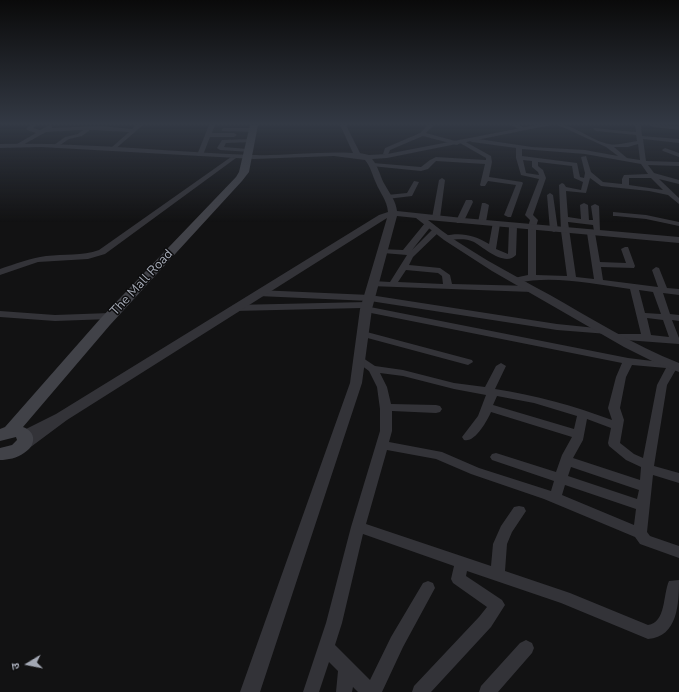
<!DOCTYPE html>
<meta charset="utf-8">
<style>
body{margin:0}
#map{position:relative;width:679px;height:692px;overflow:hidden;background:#121213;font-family:"Nunito Sans","Noto Sans Devanagari",sans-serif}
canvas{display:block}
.north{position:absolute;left:8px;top:644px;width:40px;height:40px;-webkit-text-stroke:3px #0d0d0e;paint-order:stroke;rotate:260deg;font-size:11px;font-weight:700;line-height:16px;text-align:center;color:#a3a8b4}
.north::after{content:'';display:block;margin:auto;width:14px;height:18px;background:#a3a8b4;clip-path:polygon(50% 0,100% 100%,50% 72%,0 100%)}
</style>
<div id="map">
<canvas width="679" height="692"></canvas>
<div class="north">उ</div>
</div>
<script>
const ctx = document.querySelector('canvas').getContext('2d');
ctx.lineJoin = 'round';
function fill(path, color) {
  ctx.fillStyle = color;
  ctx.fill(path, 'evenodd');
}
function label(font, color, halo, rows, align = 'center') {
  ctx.font = font + ' "Nunito Sans",sans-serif';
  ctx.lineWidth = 3;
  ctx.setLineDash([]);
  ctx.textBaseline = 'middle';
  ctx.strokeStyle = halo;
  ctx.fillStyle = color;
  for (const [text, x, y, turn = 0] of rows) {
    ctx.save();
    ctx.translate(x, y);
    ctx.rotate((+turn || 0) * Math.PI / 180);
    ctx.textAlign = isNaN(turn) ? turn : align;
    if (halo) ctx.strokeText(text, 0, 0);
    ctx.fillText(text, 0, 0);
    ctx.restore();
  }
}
fill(new Path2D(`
 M30 125H36L33 128 40 130 50 125 52 126V128L100 126 132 129 136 125H143L113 151 110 149 111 148 129 132 90 130 82 136 69 139 56 148 53 146 54 145 65 137 78 134 83 130 46 132 21 146H17V144L36 133 27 130 26 129Z
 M209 125H215L212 133H234L237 135 234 137H210L203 155 198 156 197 155Z
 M428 125H434L426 133 459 142 464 141 491 156 492 162 489 177 522 182 523 183 511 217H508L504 215 516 185 488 181 485 186H481L480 185 485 164 436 161 428 169 421 171 371 166 370 165 373 163 421 167 430 160 436 157 486 160V158L460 143 457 145 423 136 390 150 388 155 383 154 385 148 420 133Z
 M511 125H519L524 128 521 130Z
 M558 125C577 125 591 141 609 144 618 146 628 142 637 141L636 135 596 131 593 129 594 128 636 132 635 125H641L642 136 679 139V143L643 139 646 161 679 162V166L648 165 654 173 679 180V184L659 179 679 198V204L668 195 649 191 601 186 590 178 586 193 566 191 568 217 581 219 580 205 584 203 588 205 589 220H593L591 206 595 204 599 206 600 231H594L593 225 568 222 576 277 594 279 587 233 588 231H591L595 233 600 262 626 263 621 249 625 247H628L635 266 634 268 601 267 603 280 658 287 652 270 656 267 659 268 667 288 679 289V295L663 293 670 314 679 315V321L672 320 679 338V344L612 339 609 338 607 336 608 334 557 330 370 301 258 296 254 293 258 290 370 295 557 324 606 329 609 330 611 332 610 334H641L630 289C593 284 553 275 517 283L513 280 514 278 528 275V227L530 220 525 215 539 179 521 175 516 158V148L472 142 469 140 472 138 532 147 585 150 618 156 606 147ZM638 144 640 160 627 158 614 147H628ZM522 149 585 154 641 164 648 174 624 175 622 179V184L603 182 591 172 586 156 581 157 585 173 584 178 580 177 577 163 522 156ZM523 160 532 161V167L538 172 539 175 526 173ZM538 162 572 166 574 178 583 182 581 190 566 187 564 184 562 183 559 185 561 231 567 276 536 275V227L538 220 533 215 546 178 543 170 538 166ZM629 178H651L663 190 629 185ZM639 290 653 292 661 314 645 313ZM647 318 663 320 669 337 651 335Z
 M650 125 679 126V130L653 127Z
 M224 128H253L256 130 253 132 222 131V129Z
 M251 139 254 141 253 142 226 143 224 147 248 149 251 151 250 152 220 150 217 148 222 140Z
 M665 148 679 153V157L663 151 662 150Z
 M231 157 236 158 105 254 88 259 38 262 0 275V269C15 264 30 258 46 256 64 254 82 256 99 250Z
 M442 178 445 180 440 218 436 220 432 218 439 180Z
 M414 181 419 182 412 196 387 199 384 197 387 195 407 193Z
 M550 193 553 195 558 230 554 232 550 230 547 195Z
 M466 200H472L473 202 463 223H457L456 221Z
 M482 203H485L489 205 486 222 482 224 478 222Z
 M613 212 646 215 679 222V226L646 219 616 216H613Z
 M493 222H499L500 224 496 249 508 254 509 226 513 224 517 226 516 255C505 267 484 248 474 242 463 236 448 242 443 238L444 236C461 232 474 235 489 244Z
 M425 223H428L432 225 412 250 433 229H436L440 231 413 257 409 265 440 268 450 275 452 284 532 286 536 289 532 292 370 286 369 284 373 281 390 282 407 255 383 253H380V249L403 250ZM406 270 438 273 442 276 443 284 398 282Z
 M367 302 372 305 370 307 628 358 677 364 678 366 667 385 654 466 679 473V483L653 475 647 532 650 536 679 546V558L640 544 635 537 544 499 471 474 436 459 387 450 366 524 491 566 493 544 501 526 514 507 519 506 524 507 526 511 512 532 507 544 505 571 570 593 648 625C666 623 663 594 669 581L679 580C679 603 678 637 648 639L561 603 467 571 466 576 502 600 505 605 491 627 431 692H412L414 686 479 617 487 607 453 583 451 579 454 566 363 534 342 623 335 645 370 680 391 637 423 583 428 581 433 583 435 588 403 647 382 692H358L353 687 352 692H336L338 671 329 662 319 692H303L326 623 351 527 380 431V409L377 387 369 371 354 360 355 358H363L375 366 403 370 454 383 485 387 496 366 501 363 506 366 495 389C535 395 574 406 612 420L608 408 616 377 622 363 366 312 363 311 362 308 234 311 229 308 234 305ZM632 365 666 368 657 385 643 458 634 454 620 443 624 420 620 408 626 377ZM380 373 403 376 454 389 486 395 478 416 462 437 464 440C475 443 487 421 491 412L572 437 562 455 556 472 496 453 492 454 490 457 492 460 554 481 551 491 479 468 442 452 389 442 392 431V411L436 413 440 412 442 409 440 406 436 405 391 404 387 387ZM497 396 534 403 577 416 574 429 493 405ZM587 419 611 428 608 443 609 446 626 460 641 467 640 480 573 458 583 440ZM571 467 639 490 637 499 568 476ZM565 485 636 509 634 525 562 495Z
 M0 311 55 315 110 313 115 316 110 319 55 321 0 317Z
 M363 331 472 360 473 362 468 365 360 336 358 334Z
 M526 640 532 643 534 648 532 653 498 692H479L481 686 520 643Z`), '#333338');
fill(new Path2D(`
 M340 125H346L360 153 369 155 387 154 536 125H551L387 158 372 159C379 167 380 177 385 185 390 194 396 201 397 211L463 218 679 237V243L428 220C465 250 508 272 550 295 592 319 634 345 679 363V372L658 364 624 347 492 271 444 240 416 218 397 216 372 309 362 383 260 692H240L350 383 360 309 387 218 67 420 28 449 23 450 18 449 16 445 22 439 18 435 20 432 56 414 379 215 388 212C387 200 380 193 376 183 372 175 371 167 365 160L334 156 254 159 41 147 0 148V144C84 142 168 152 252 155 286 156 319 151 353 153Z`), '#333338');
fill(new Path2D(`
 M250 125H258L249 172 242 181 110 325 23 427C37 432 36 446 24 453 17 458 8 460 0 460V448L12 445 17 440 16 437 0 441V429L5 427 100 319 236 177 239 172Z`), '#414248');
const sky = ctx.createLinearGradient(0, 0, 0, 222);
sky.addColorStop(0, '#0a0a0a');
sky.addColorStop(0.56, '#333944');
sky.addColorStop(1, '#33394400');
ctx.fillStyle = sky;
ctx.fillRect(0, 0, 679, 222);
label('13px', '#a3a8b4', '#0d0d0e', [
 ["The Mall Road",142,283,-47]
]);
</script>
